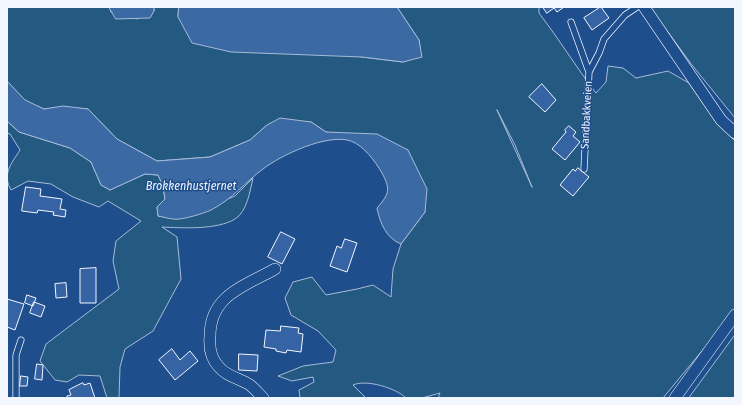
<!DOCTYPE html>
<style>
body{margin:0}
#map{position:relative;width:742px;height:405px;overflow:hidden;background:#1f4e8c;font-family:"Fira Sans Condensed",sans-serif}
canvas{display:block}
.frame{position:absolute;inset:0;border:8px solid #f2f6ff;pointer-events:none}
</style>
<div id="map">
<canvas width="742" height="405"></canvas>
<div class="frame"></div>
</div>
<script>
const ctx = document.querySelector('canvas').getContext('2d');
ctx.lineJoin = 'round';
function fill(path, color) {
  ctx.fillStyle = color;
  ctx.fill(path, 'evenodd');
}
function stroke(path, color, width, dash) {
  ctx.strokeStyle = color;
  ctx.lineWidth = width;
  ctx.lineCap = dash ? 'butt' : 'round';
  ctx.setLineDash(dash || []);
  ctx.stroke(path);
}
function label(font, color, halo, rows, align = 'center') {
  ctx.font = font + ' "Fira Sans Condensed",sans-serif';
  ctx.lineWidth = 3;
  ctx.setLineDash([]);
  ctx.textBaseline = 'middle';
  ctx.strokeStyle = halo;
  ctx.fillStyle = color;
  for (const [text, x, y, turn = 0] of rows) {
    ctx.save();
    ctx.translate(x, y);
    ctx.rotate((+turn || 0) * Math.PI / 180);
    ctx.textAlign = isNaN(turn) ? turn : align;
    if (halo) ctx.strokeText(text, 0, 0);
    ctx.fillText(text, 0, 0);
    ctx.restore();
  }
}
const green = new Path2D(`
 M7 7H109L111 12 137 19 154 11V7H179L178 17 362 57 403 62 421 56 419 40 397 7H539V13C559 39 576 67 596 93L606 82 608 66 623 68 636 78 668 71 689 83 714 119 735 141V311L663 398H438L440 393 422 398H406C396 388 366 379 353 385L366 398H300L299 390 314 382 313 377 292 381 278 376 303 366 333 362 336 350 318 331 291 315 285 298 293 282 312 277 326 295 357 289 373 285 391 297 393 269 401 244 425 212 408 150 326 132 311 122 267 125 250 140 210 157 157 161 117 139 88 109 63 107 44 109 25 101 7 81ZM497 110 515 145 532 187Z
 M650 7H735V118L692 65Z
 M7 121 19 132 70 148 91 162 101 185 110 190 145 174 158 175 163 186 165 200 157 207 158 216 178 219 235 196 253 178C250 191 247 212 235 219 217 230 182 228 162 227L177 237 181 279 153 331 125 349 120 367 119 398H107L100 376 79 375 67 382 55 380 40 361 46 344 119 289 113 261 116 241 141 221 108 201 99 207 73 197 51 184 28 181 11 190C2 174 11 164 20 150L10 134 7 133Z
 M735 335V398H689Z`);
fill(green, '#245a82');
stroke(green, '#a8bbd7', 1);
const water = new Path2D(`
 M109 7H154V11L150 18 116 19Z
 M179 7H397L419 40 422 57 403 62 362 57 231 52 192 43 178 17Z
 M7 81 25 100 44 109 63 106 88 109 117 139 157 161 210 157 250 140 267 125 280 118 311 122 326 132 377 134 408 150 427 189 425 212 401 244C386 238 380 223 377 208 389 194 391 190 382 173 375 161 364 146 351 141 328 133 281 155 263 169 244 183 234 198 211 210 202 214 188 218 179 219 172 220 164 217 158 216L157 207 165 199 163 186 158 175 145 174 110 190 101 185 91 162 70 148 19 132 7 121Z`);
fill(water, '#3b69a3');
stroke(water, '#a8bbd7', 1);
const building = new Path2D(`
 M543 7H564L557 12 554 8 547 13Z
 M601 7 609 18 592 30 584 18Z
 M542 84 556 100 545 112 529 97Z
 M569 126 576 132 573 136 580 142 565 160 552 149 566 132 565 130Z
 M578 168 589 177 573 196 560 185 573 169 575 171Z
 M26 187 41 189 40 196 62 199 60 209 66 210 65 217 53 215 54 212 38 210 37 213 22 211Z
 M281 232 295 239 282 264 268 257Z
 M345 239 357 243 347 272 330 266 337 246 341 248Z
 M96 268V303H80V269Z
 M66 283 67 297 56 298 55 284Z
 M27 295 36 298 33 306 25 303Z
 M7 299 24 304 15 330 7 327Z
 M34 302 45 306 41 317 30 313Z
 M281 326 299 328 298 333 303 334 301 352 287 350 286 353 276 351V349L264 347 266 330 280 331Z
 M172 349 180 360 190 351 198 361 175 380 159 360Z
 M239 354 258 355 257 371 239 370Z
 M37 364 43 365 42 380 35 379Z
 M21 376 28 377 27 386H20Z
 M83 383 84 385 90 383 95 398H67V396L71 395 69 390Z`);
fill(building, '#3563a3');
stroke(building, '#f2f6ff', 1);
const service = new Path2D(`
 M571 22 589 72
 M584 169 589 72 599 53 604 39 625 15 637 7
 M16 398V355L21 340`);
const minor = new Path2D(`
 M644 7 721 120 735 133
 M263 398C259 394 255 389 250 385 240 378 227 377 219 367 210 358 209 347 210 336 210 295 245 286 275 269
 M675 398 735 315`);
stroke(service, '#f2f6ff', 7);
stroke(minor, '#f2f6ff', 12);
stroke(service, '#1f4e8c', 5.5);
stroke(minor, '#1f4e8c', 11);
label('11px', '#f2f6ff', '#1f4e8c', [
 ["Sandbakkveien",587,115,-87]
]);
label('italic 12px', '#f2f6ff', '#1f4e8c', [
 ["Brokkenhustjernet",191,187]
]);
</script>
